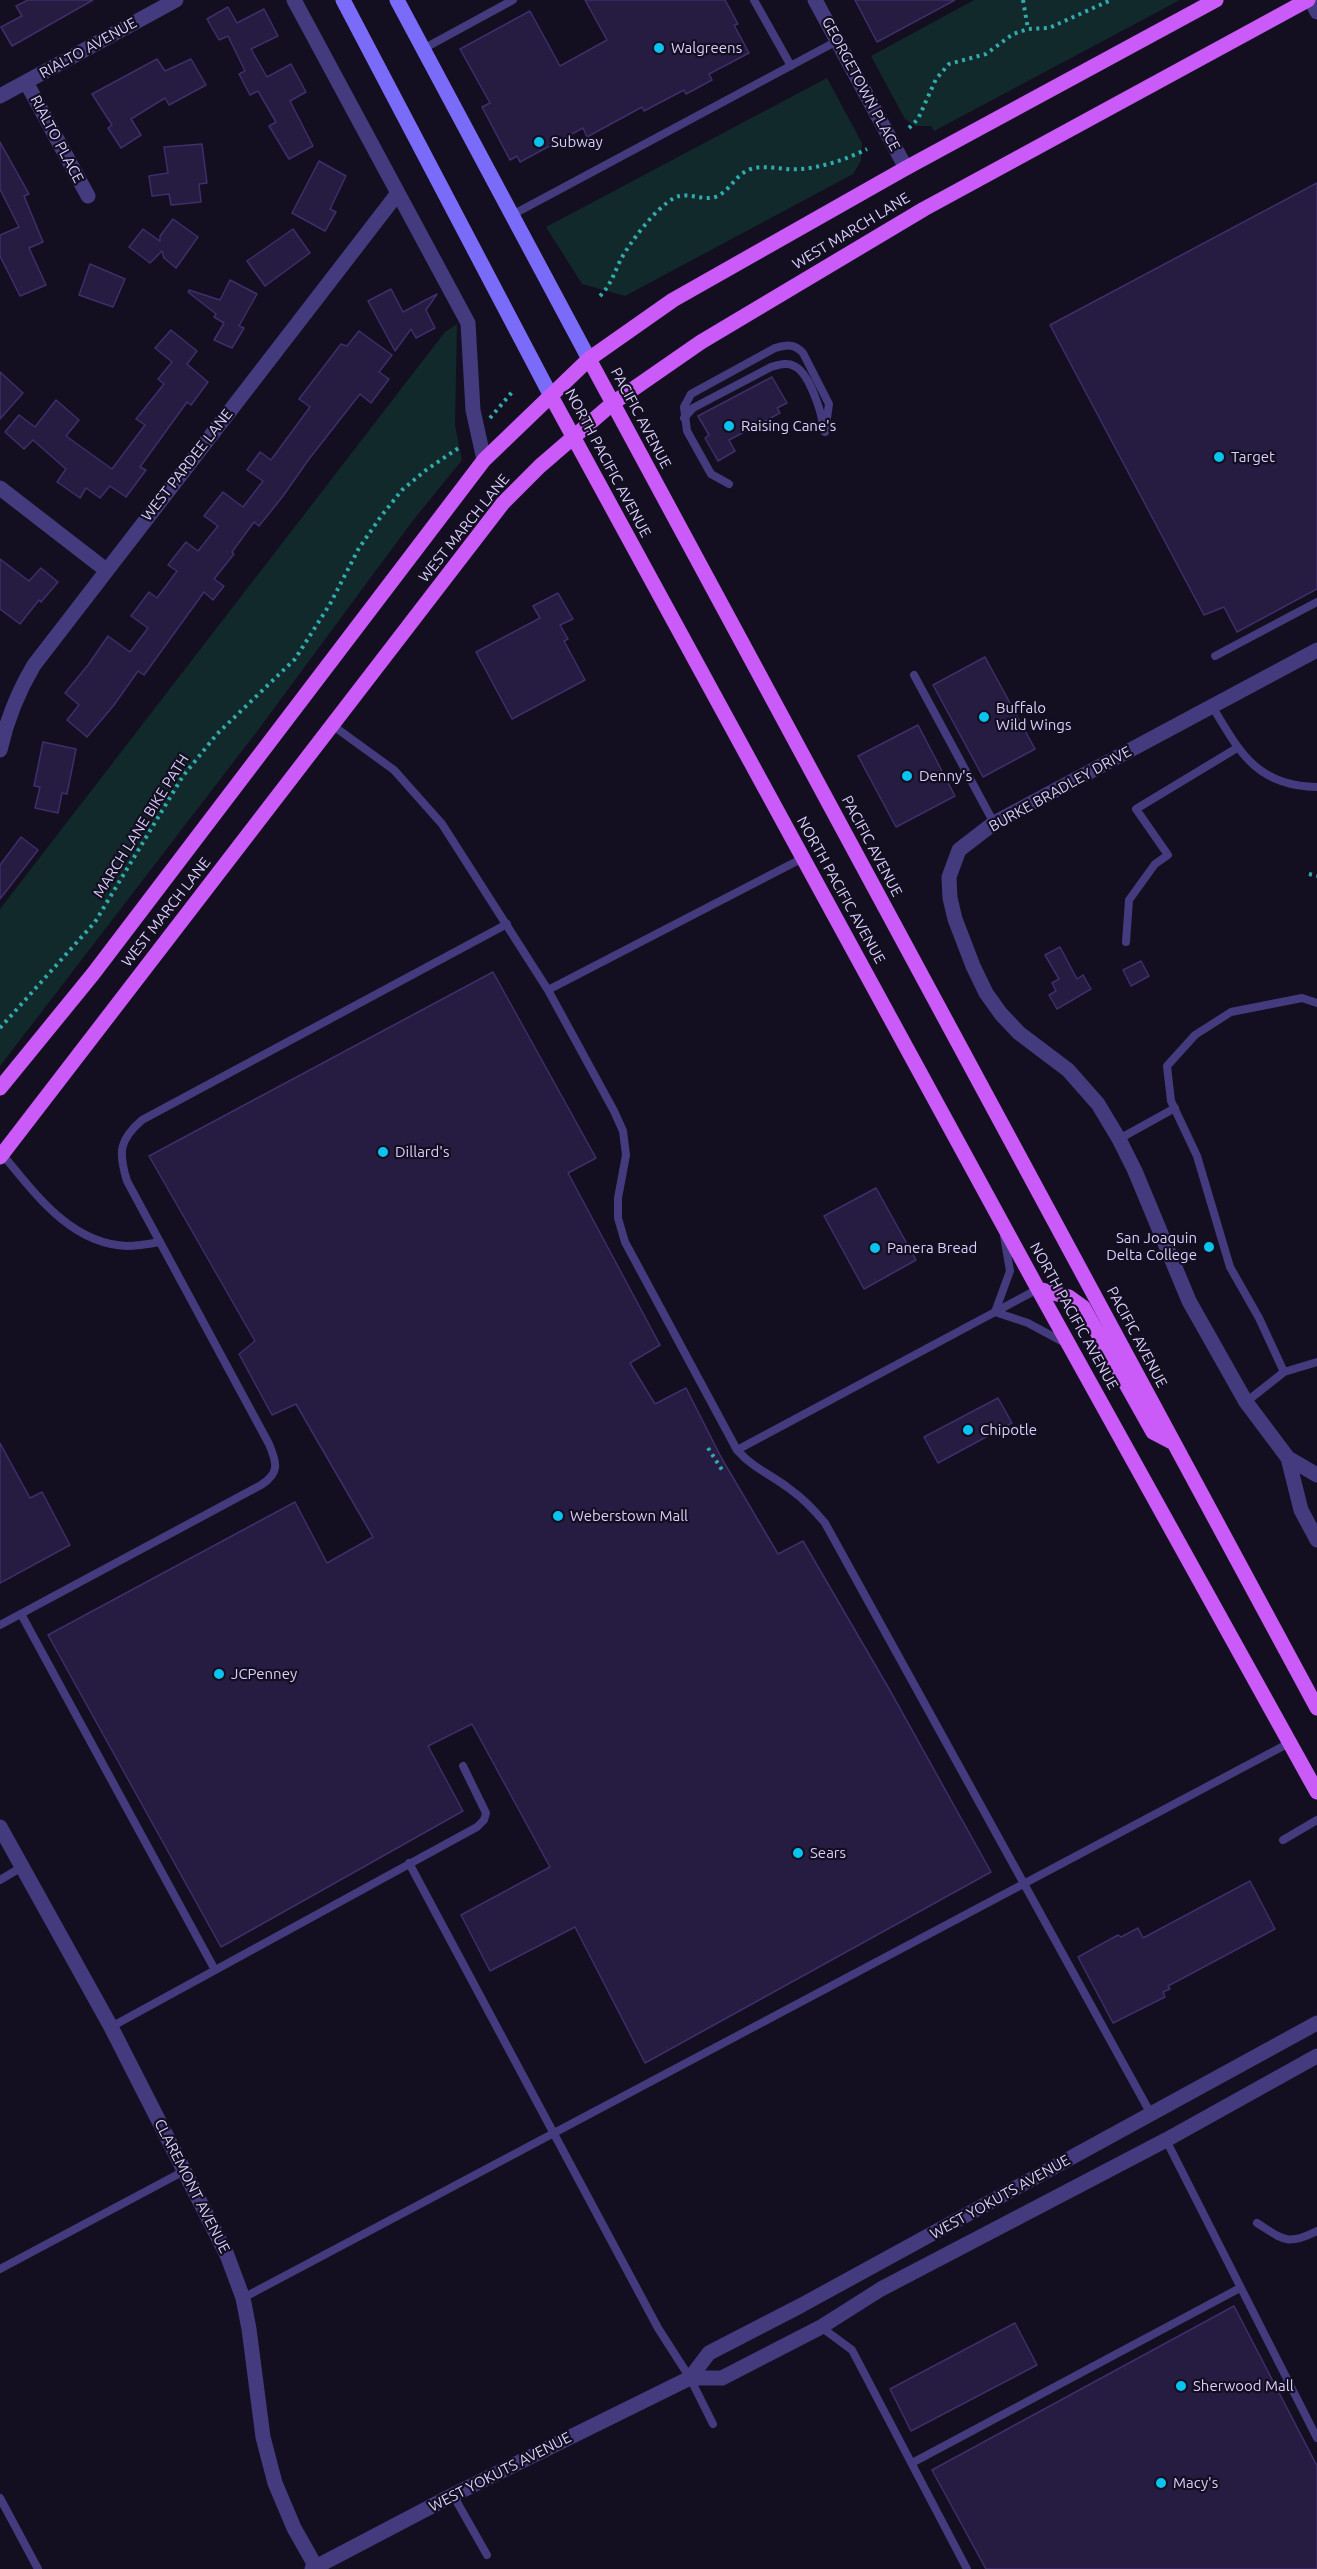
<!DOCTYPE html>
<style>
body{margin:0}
canvas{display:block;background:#130e20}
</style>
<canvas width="1317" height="2569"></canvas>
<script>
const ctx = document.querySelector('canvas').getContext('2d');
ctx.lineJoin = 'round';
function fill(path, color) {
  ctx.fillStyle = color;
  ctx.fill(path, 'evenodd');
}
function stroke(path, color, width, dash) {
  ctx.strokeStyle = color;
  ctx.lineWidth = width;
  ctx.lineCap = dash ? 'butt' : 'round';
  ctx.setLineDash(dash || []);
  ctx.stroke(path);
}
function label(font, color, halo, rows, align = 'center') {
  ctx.font = font + ' Ubuntu,sans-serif';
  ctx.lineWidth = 4.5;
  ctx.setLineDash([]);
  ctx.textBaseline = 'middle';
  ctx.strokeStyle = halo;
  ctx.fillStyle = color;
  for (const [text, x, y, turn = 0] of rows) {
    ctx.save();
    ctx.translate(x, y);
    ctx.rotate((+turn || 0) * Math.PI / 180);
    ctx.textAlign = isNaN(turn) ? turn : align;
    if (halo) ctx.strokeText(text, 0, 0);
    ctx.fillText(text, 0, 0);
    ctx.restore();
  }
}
fill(new Path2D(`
 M974 0H1180L934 131 931 126H915L905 119 871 56Z
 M827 78 862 143 861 161 853 174 625 296 582 284 546 227Z
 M457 324 455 425 462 460 411 523 258 730 0 1066V909L445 332Z`), '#11292a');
const building = new Path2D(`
 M28 0H93L12 46 1 27 22 16 16 6Z
 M585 0H725L738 24 734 25 749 53 709 74 712 80 686 94 684 90 644 111 642 107 587 137 583 128 520 162 517 156 510 160 482 107 490 103 460 49 530 11 560 66 607 40Z
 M855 0H955L877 42Z
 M228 7 237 23 264 9 278 36 251 49 267 77 291 64 306 92 290 101 313 146 289 159 269 126 276 122 258 91 250 95 239 74 245 71 228 36 219 40 207 19Z
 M157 59 165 71 191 59 206 85 169 105 165 98 131 119 141 135 121 148 108 128 112 125 92 94Z
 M0 142 29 194 24 196 43 242 29 248 46 285 20 296 0 256V235L19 227 0 189Z
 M202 144 207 183 199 184 201 202 171 205 169 194 152 196 149 176 168 173 164 147Z
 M319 161 346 176 330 209 336 212 325 231 292 213Z
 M1317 183V589L1237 632 1224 607 1204 615 1050 325Z
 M173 219 198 237 176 268 164 258 162 251 150 263 129 247 143 229 160 241V236Z
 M293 229 310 253 265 286 247 261Z
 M90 264 125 279 113 307 79 295Z
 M230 280 257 294 239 326 244 328 232 348 214 340 224 323 214 317 216 314 188 292 189 290 220 300Z
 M391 289 403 312 437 294 426 310 435 328 416 338 411 329 395 351 368 301Z
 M171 330 197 351 187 364 208 382 191 405 187 402 140 467 146 470 126 497 110 486 100 498 86 488 80 498 57 482 66 469 33 440 24 449 5 432 19 415 35 427 56 400 79 420 66 436 112 469 145 425 136 419 164 384 158 379 172 362 155 348Z
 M359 331 392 355 379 372 389 379 371 403 360 394 309 459 283 496 259 526 254 522 232 552 234 554 214 579 224 586 213 600 204 592 144 675 138 671 114 705 87 737 67 720 79 705 65 693 88 665 108 636 130 652 148 628 131 616 149 592 157 598 177 571 168 565 186 542 198 551 218 526 204 516 223 492 243 507 263 481 247 470 260 452 271 460 310 407 299 399 341 344 347 346Z
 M0 372 23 393 0 419Z
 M772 377 787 403 777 408 780 413 729 440 735 451 718 461 705 438 709 435 698 416Z
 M0 559 29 581 41 568 58 582 41 602 39 600 20 624 0 609Z
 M558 593 573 619 560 625 568 639 564 641 585 680 512 719 476 652 540 618 533 606Z
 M985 657 1035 749 983 777 933 685Z
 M918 725 955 796 896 827 858 756Z
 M43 742 76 749 67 794 62 793 58 813 35 808 40 787 34 786Z
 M21 837 38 850 0 899V865Z
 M1060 947 1077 979 1083 975 1091 989 1057 1009 1049 995 1056 991 1052 983 1059 979 1045 955Z
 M1141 961 1149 976 1131 986 1123 970Z
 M493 972 596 1158 568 1173 660 1345 630 1363 655 1404 686 1388 722 1459 778 1554 803 1541 888 1687 991 1872 645 2063 575 1927 490 1971 461 1915 550 1867 472 1724 428 1746 463 1811 221 1947 48 1635 295 1502 327 1563 373 1537 296 1404 272 1415 239 1354 255 1341 149 1156Z
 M876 1188 916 1260 864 1289 824 1216Z
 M998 1398 1012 1423 938 1463 924 1437Z
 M0 1443 30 1498 42 1492 70 1545 0 1583Z
 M1250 1881 1275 1929 1168 1986 1170 1989 1163 1992 1165 1997 1113 2023 1078 1957 1118 1935 1121 1937 1138 1928 1143 1938Z
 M1234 2306 1317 2466V2569H986L932 2470Z
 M1015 2323 1037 2365 911 2431 890 2389Z`);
fill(building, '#261b40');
stroke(building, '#3f2e6b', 1.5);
stroke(new Path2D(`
 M1023 0 1028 29
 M909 128 918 119 936 79 949 64 986 54 1013 34 1028 29 1049 28 1111 0
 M600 296C610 286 614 274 620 261 630 242 655 209 674 198 688 191 701 201 715 197 730 192 735 174 751 169 766 164 785 171 801 169 824 167 847 159 867 149
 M490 418 513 391
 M1309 874 1317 876
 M0 1028 95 922 183 776 217 734 295 659 330 604 359 548 382 515 402 490 426 470 460 447
 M708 1448 724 1473`), '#33aaad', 4, [3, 4.5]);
stroke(new Path2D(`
 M754 0 791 66
 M423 49 513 0
 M512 215 837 41
 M684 418 693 408 771 367C779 365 787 362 794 366 809 372 821 411 823 425
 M729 484 711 474 687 431 684 407 691 394 775 348C787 345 794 343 803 353L829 404 825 432
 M1215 656 1317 602
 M914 675 994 823
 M1212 706C1240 753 1257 786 1317 787
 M332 725 394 770 442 824 548 990 614 1111 623 1131 626 1155 618 1198V1218L625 1242 737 1450C755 1470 771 1474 791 1490 804 1499 815 1511 825 1523L1151 2114
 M1126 942 1129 900 1155 864 1168 855 1136 809 1237 748
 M548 990 803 858
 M1119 1139 1175 1108
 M2 1154C35 1193 70 1244 127 1246 138 1246 149 1244 160 1242
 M1004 1236 1010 1271 995 1312 1028 1323 1065 1343
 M1284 1372 1259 1318 1230 1267 1197 1156 1171 1101 1167 1066 1195 1035 1231 1012 1302 998 1317 1003
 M1246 1402 1284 1372 1317 1362
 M737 1450 1038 1289
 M21 1614 215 1970
 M0 1625 261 1485C280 1473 277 1463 269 1444L127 1181C118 1152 119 1140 142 1120L507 924
 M1283 1840 1317 1820
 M409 1863 658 2328 690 2378 713 2424
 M0 1880 22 1867
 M111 2027 477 1827 484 1820 486 1813 463 1766
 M1166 2140 1317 2438
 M1257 2223C1284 2240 1287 2246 1317 2231
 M0 2269 184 2171
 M243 2298 1291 1742
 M821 2327 852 2350 967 2569
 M912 2463 1240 2288
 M453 2495 487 2555
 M0 2498 38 2569`), '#433b7d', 8);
stroke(new Path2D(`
 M294 0 468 323 473 410 484 460
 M815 0 906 168
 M1311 0 1317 12
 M26 82 88 196
 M0 96 176 0
 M0 488 106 570
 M1317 650 994 823 959 850 949 877 950 898 955 919 973 966 986 993 1001 1014 1019 1033 1068 1070 1098 1104 1119 1139 1135 1171 1189 1301 1246 1402 1288 1458 1301 1510 1317 1540
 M0 750C7 719 18 692 34 665L398 193
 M1288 1458 1317 1475`), '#433b7d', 15);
stroke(new Path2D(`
 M0 1827 111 2027 227 2255 243 2298 249 2329 263 2437 275 2483 294 2528 316 2567
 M690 2378 709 2353 800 2306 1317 2023
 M312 2569 453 2495 690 2378H722L821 2327 881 2289 1166 2140 1317 2056`), '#433b7d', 15);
stroke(new Path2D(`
 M343 0 551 396
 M397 0 589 359`), '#7b6bf9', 15);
stroke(new Path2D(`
 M589 359 1317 1708
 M551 396 1038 1289 1317 1792
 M0 1088 93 974 484 460 589 359 673 300 906 168 1216 0
 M0 1157 503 503 540 466 613 403 701 342 924 209 1308 0
 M1038 1289 1069 1297 1083 1307 1153 1432 1174 1443`), '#cb5bf8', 15);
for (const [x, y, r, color] of [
 [659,48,6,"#0ac3ee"],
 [539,142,6,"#0ac3ee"],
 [729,426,6,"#0ac3ee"],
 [1219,457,6,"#0ac3ee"],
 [984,717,6,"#0ac3ee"],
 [907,776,6,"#0ac3ee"],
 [383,1152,6,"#0ac3ee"],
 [1209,1247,6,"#0ac3ee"],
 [875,1248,6,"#0ac3ee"],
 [968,1430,6,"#0ac3ee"],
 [558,1516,6,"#0ac3ee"],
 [219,1674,6,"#0ac3ee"],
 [798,1853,6,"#0ac3ee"],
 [1181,2386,6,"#0ac3ee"],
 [1161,2483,6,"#0ac3ee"]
]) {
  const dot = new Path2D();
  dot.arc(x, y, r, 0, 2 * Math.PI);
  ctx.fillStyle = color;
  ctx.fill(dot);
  stroke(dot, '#130e20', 2);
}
label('15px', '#d9cffd', '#130e20', [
 ["RIALTO AVENUE",88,48,-29],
 ["GEORGETOWN PLACE",861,84,62],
 ["RIALTO PLACE",57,139,62],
 ["WEST MARCH LANE",851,231,-31],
 ["PACIFIC AVENUE",641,418,62],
 ["NORTH PACIFIC AVENUE",608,463,62],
 ["WEST PARDEE LANE",187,465,-52],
 ["WEST MARCH LANE",464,528,-51],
 ["BURKE BRADLEY DRIVE",1060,789,-29],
 ["MARCH LANE BIKE PATH",141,826,-58],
 ["PACIFIC AVENUE",872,846,62],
 ["NORTH PACIFIC AVENUE",841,890,61],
 ["WEST MARCH LANE",166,912,-52],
 ["NORTH PACIFIC AVENUE",1074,1316,61],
 ["PACIFIC AVENUE",1137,1337,62],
 ["CLAREMONT AVENUE",192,2186,63],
 ["WEST YOKUTS AVENUE",1000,2197,-29],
 ["WEST YOKUTS AVENUE",500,2472,-27]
]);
label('15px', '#d9cffd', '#130e20', [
 ["Walgreens",671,48],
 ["Subway",551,142],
 ["Raising Cane's",741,426],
 ["Target",1231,457],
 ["Buffalo",996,708],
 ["Wild Wings",996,725],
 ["Denny's",919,776],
 ["Dillard's",395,1152],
 ["San Joaquin",1197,1238,"right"],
 ["Delta College",1197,1255,"right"],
 ["Panera Bread",887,1248],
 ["Chipotle",980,1430],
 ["Weberstown Mall",570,1516],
 ["JCPenney",231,1674],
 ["Sears",810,1853],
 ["Sherwood Mall",1193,2386],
 ["Macy's",1173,2483]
], 'left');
</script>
